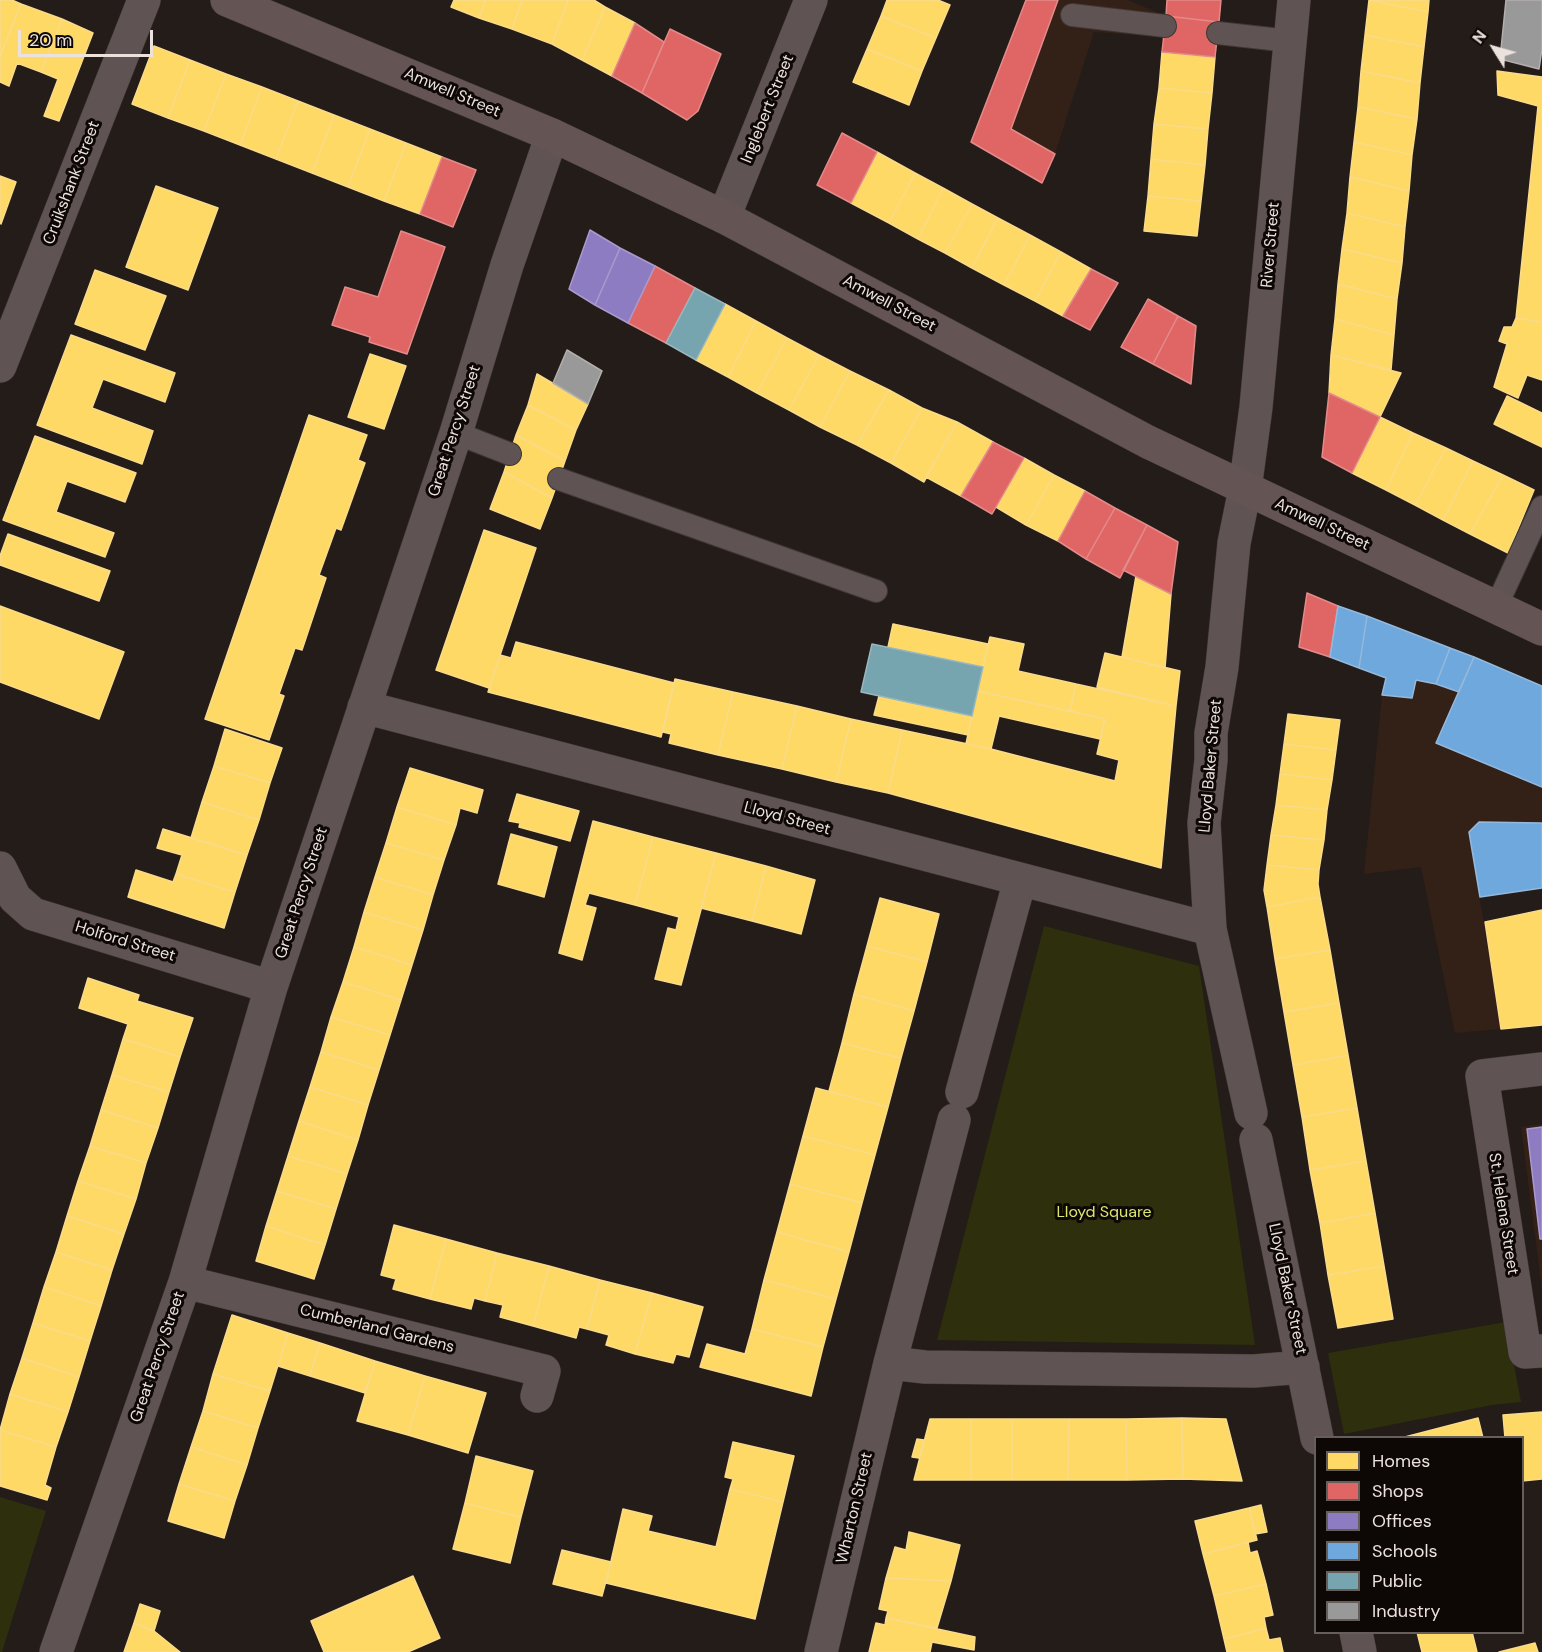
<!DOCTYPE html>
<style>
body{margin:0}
#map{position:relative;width:1542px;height:1652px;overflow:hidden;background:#241c18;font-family:"DM Sans",sans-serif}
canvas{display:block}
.legend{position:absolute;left:1314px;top:1436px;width:210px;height:198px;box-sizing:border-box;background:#0d0705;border:2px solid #665e5b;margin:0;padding:8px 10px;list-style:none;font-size:18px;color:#ebe1dd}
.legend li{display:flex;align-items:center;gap:12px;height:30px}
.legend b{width:30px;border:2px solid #665e5b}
.north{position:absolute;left:1464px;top:18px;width:60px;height:60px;-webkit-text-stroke:4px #0d0705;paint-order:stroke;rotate:307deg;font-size:16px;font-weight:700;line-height:24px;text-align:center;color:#ebe1dd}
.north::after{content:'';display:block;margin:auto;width:21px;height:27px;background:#ebe1dd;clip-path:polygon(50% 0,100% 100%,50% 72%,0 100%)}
.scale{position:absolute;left:18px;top:30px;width:135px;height:27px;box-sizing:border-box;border:3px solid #ebe1dd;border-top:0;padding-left:8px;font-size:18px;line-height:21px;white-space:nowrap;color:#ebe1dd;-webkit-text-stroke:4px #0d0705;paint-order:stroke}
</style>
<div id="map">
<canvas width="1542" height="1652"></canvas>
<ul class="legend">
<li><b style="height:16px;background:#ffd966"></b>Homes</li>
<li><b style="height:16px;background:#e06666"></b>Shops</li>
<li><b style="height:16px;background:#8e7cc3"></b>Offices</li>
<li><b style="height:16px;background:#6fa8dc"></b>Schools</li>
<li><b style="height:16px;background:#76a5af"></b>Public</li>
<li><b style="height:16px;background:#999"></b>Industry</li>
</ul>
<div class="north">N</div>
<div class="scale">20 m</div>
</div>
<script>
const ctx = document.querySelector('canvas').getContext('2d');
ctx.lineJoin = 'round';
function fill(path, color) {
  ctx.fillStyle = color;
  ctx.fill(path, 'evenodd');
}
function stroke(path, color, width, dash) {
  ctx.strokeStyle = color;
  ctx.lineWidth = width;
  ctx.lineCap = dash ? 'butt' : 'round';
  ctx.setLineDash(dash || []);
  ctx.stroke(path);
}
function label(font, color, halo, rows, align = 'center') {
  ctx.font = font + ' "DM Sans",sans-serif';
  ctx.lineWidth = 6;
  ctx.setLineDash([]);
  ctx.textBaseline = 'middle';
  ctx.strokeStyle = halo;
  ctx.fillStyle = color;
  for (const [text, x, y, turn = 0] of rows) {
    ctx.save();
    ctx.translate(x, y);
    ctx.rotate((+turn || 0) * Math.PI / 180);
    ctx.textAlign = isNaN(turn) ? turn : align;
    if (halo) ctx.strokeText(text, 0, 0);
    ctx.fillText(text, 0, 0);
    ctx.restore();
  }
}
fill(new Path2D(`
 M1026 0H1128L1166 16 1231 23 1229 42 1094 32 1055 154 1042 183 971 142Z
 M1367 616 1542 686V823L1479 822 1469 832 1501 1029 1455 1033 1421 867 1364 874 1382 695 1386 678 1359 668Z
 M1542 1124V1290L1521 1127Z`), '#332017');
fill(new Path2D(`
 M1044 926 1199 966 1255 1345 937 1340Z
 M1506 1322 1521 1402 1492 1405 1344 1434 1328 1353Z
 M0 1497 46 1511 2 1652H0Z`), '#2e2f0d');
const homes = new Path2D(`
 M0 0H12L21 4 0 56Z
 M454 0H486L479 18 451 7Z
 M486 0H522L512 29 479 18Z
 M522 0H568L552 44 512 29Z
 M568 0H594L605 7 582 60 552 44Z
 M887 0H938L950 5 936 38 881 16Z
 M1369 0H1429L1428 12Z
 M1369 0 1428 12 1424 47 1365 35Z
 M21 4 62 19 41 72 17 63 9 86 0 82V56Z
 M605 7 635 23 612 76 582 60Z
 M881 16 936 38 922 71 867 49Z
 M62 19 93 33 59 121 44 116 58 79 41 72Z
 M1365 35 1424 47 1420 83 1361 71Z
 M154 46 190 60 168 118 132 104Z
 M867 49 922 71 909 105 853 82Z
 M1162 52 1215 57 1212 93 1159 88Z
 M190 60 226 74 204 131 168 118Z
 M1361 71 1420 83 1417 119 1358 107Z
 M1497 71 1542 77V322L1516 318 1538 106 1498 95Z
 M226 74 262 87 240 145 204 131Z
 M262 87 298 101 276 159 240 145Z
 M1159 88 1212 93 1208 129 1154 124Z
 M298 101 334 115 312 173 276 159Z
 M1358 107 1417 119 1412 155 1354 142Z
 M334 115 370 129 348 187 312 173Z
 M1154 124 1208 129 1205 165 1151 159Z
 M370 129 406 143 384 201 348 187Z
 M1354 142 1412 155 1409 191 1350 177Z
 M406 143 442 157 420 214 384 201Z
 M877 152 915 173 889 223 851 203Z
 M1151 159 1205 165 1201 201 1148 196Z
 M915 173 943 188 918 239 889 223Z
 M0 176 16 182 1 224 0 223Z
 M1350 177 1409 191 1405 227 1347 213Z
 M156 186 218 208 188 290 126 267Z
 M943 188 972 204 945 253 918 239Z
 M1148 196 1201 201 1197 236 1144 231Z
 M972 204 998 218 972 268 945 253Z
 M1347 213 1405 227 1402 263 1342 249Z
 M998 218 1030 235 1004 285 972 268Z
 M1030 235 1061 252 1035 301 1004 285Z
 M1342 249 1402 263 1397 299 1338 284Z
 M1061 252 1091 269 1063 316 1035 301Z
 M95 270 166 296 145 350 75 324Z
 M1338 284 1397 299 1394 335 1335 319Z
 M725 304 756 321 728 377 696 360Z
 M1516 318 1542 322V380L1527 375 1518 398 1494 387 1507 344 1499 341 1504 327H1512Z
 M1335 319 1394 335 1391 370 1331 355Z
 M756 321 787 338 757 393 728 377Z
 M71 335 175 373 165 402 103 379 92 408 153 431 142 464 37 425Z
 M787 338 819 355 789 410 757 393Z
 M370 354 406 366 384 429 348 417Z
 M819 355 850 371 820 427 789 410Z
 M1331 355 1401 373 1380 417 1329 393Z
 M850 371 889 390 857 445 820 427Z
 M537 374 588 404 576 430 528 405Z
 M889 390 922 408 891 463 857 445Z
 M1507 396 1542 413V447L1494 424Z
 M528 405 576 430 565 461 516 435Z
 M922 408 957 422 924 482 891 463Z
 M309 415 367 435 358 460 365 463 341 530 336 528 319 575 326 578 302 650 295 648 279 694 284 696 269 740 205 719Z
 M1380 417 1413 433 1386 490 1352 473Z
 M957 422 993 442 961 496 926 477Z
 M1413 433 1446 448 1415 505 1386 490Z
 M516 435 565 461 552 498 504 472Z
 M35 436 136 473 125 502 67 481 56 512 114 533 105 557 3 520Z
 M1446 448 1473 461 1443 520 1415 505Z
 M1024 458 1054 475 1026 525 996 507Z
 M1473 461 1503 475 1470 534 1443 520Z
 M504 472 552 498 540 529 490 509Z
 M1054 475 1085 491 1058 541 1026 525Z
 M1503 475 1534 490 1508 553 1470 534Z
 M484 530 536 548 489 688 436 670Z
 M8 534 110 571 99 601 0 565V556Z
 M1136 576 1171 594 1165 668 1122 657Z
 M0 606 124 652 99 719 0 682Z
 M893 624 988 644 983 667 888 647Z
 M990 637 1024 644 1018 671 1076 684 1070 711 977 691Z
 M516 642 674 683 661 737 488 692 500 655 511 658Z
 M1105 653 1180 671 1176 706 1097 687Z
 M675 679 733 692 718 755 669 743 671 734 663 732Z
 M1076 684 1176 706 1161 868 888 793 902 730 991 749 1115 781 1119 760 1097 754 1105 719 1070 711Z
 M977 691 1105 719 1100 739 999 716 991 749 966 744Z
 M733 692 797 706 782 769 718 755Z
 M879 696 972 716 968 735 874 715Z
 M797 706 851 719 836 782 782 769Z
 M1288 714 1340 720 1336 750 1284 744Z
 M851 719 902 730 888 793 836 782Z
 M225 729 282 748 270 783 214 766Z
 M1284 744 1336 750 1332 780 1280 774Z
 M214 766 270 783 259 820 202 802Z
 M410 768 483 790 477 813 460 808 456 825 397 807Z
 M1280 774 1332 780 1327 810 1276 805Z
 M517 794 579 811 570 841 519 827 520 823 509 821Z
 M202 802 259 820 247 855 191 838Z
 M1276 805 1327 810 1324 840 1271 835Z
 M397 807 456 825 444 860 386 843Z
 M593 821 653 837 635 905 589 893 585 905 596 908 582 960 559 953Z
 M163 829 247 855 235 892 176 874 182 855 157 848Z
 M511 834 557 847 544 897 498 884Z
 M1271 835 1324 840 1319 870 1267 865Z
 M653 837 716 853 681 985 655 979 668 928 676 930 679 917 635 905Z
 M386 843 444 860 433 895 375 877Z
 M716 853 766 866 752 921 701 908Z
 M1267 865 1319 870 1318 884 1320 897 1267 907 1264 890Z
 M766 866 815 880 801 934 752 921Z
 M136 870 173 882 176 874 235 892 224 928 128 897Z
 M375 877 433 895 423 930 364 912Z
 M1320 897 1330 950 1275 959 1267 907Z
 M880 898 939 914 927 962 867 946Z
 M1542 910V1025L1501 1029 1485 922Z
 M364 912 423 930 412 965 354 947Z
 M867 946 927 962 914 1011 854 994Z
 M354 947 412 965 401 1000 343 982Z
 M1330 950 1339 1003 1284 1012 1275 959Z
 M88 978 139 995 137 1001 193 1018 180 1057 123 1039 128 1024 79 1008Z
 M343 982 401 1000 390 1035 331 1017Z
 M854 994 914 1011 901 1058 842 1043Z
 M1339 1003 1348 1055 1293 1065 1284 1012Z
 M331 1017 390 1035 379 1070 321 1052Z
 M123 1039 180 1057 169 1092 112 1075Z
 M842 1043 901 1058 888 1107 829 1091Z
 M321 1052 379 1070 368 1105 310 1087Z
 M1348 1055 1357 1108 1302 1117 1293 1065Z
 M112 1075 169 1092 158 1128 101 1110Z
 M310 1087 368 1105 358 1140 299 1121Z
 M816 1088 888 1107 875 1155 803 1136Z
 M1357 1108 1366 1161 1310 1170 1302 1117Z
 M101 1110 158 1128 146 1163 90 1146Z
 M299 1121 358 1140 347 1174 288 1156Z
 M803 1136 875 1155 862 1203 790 1184Z
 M90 1146 146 1163 136 1199 78 1181Z
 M288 1156 347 1174 336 1209 277 1191Z
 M1366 1161 1375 1213 1320 1223 1310 1170Z
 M78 1181 136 1199 124 1234 67 1216Z
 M790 1184 862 1203 849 1252 777 1232Z
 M277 1191 336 1209 325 1245 266 1226Z
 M1375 1213 1384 1266 1328 1275 1320 1223Z
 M67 1216 124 1234 112 1270 56 1252Z
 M394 1225 446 1239 430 1299 393 1289 396 1279 381 1275Z
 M266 1226 325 1245 314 1279 256 1261Z
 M777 1232 849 1252 836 1299 764 1280Z
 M446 1239 497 1253 485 1301 474 1298 471 1309 430 1299Z
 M56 1252 112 1270 101 1306 44 1287Z
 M497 1253 549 1266 533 1326 500 1317 503 1305 485 1301Z
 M549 1266 600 1280 587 1329 579 1327 576 1338 533 1326Z
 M1384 1266 1393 1319 1338 1328 1328 1275Z
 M600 1280 652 1293 635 1354 606 1345 609 1335 587 1329Z
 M764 1280 836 1299 823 1347 752 1329Z
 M44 1287 101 1306 90 1341 33 1323Z
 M652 1293 703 1307 689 1357 676 1354 673 1363 635 1354Z
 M232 1315 288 1333 270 1391 213 1374Z
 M33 1323 90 1341 79 1377 22 1358Z
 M752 1329 823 1347 811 1396 700 1367 707 1344 745 1354Z
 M288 1333 320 1343 310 1376 278 1366Z
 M320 1343 375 1361 365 1393 310 1376Z
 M22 1358 79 1377 68 1412 10 1394Z
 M375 1361 425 1376 408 1435 357 1421Z
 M213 1374 270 1391 258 1428 203 1411Z
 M425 1376 486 1393 468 1453 408 1435Z
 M10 1394 68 1412 56 1447 0 1430Z
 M203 1411 258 1428 247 1465 191 1447Z
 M1542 1412V1479L1522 1481V1438H1505L1503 1415Z
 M1182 1418 1226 1419 1242 1481 1183 1479Z
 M1182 1418 1183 1479 1127 1480 1126 1419Z
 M1478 1418 1483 1438H1401Z
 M930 1419H971V1480H914Z
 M971 1419H1012V1480H971Z
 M1012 1419H1069L1068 1480H1012Z
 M1069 1419H1126L1127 1480H1068Z
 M0 1430 56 1447 45 1485 51 1488 47 1500 0 1486Z
 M917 1439 924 1440 919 1458 912 1457Z
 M733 1442 794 1456 783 1502 730 1489 733 1479 725 1477Z
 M191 1447 247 1465 235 1501 179 1484Z
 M476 1456 533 1471 521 1517 465 1503Z
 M179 1484 235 1501 224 1538 168 1521Z
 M730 1489 783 1502 755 1619 606 1583 623 1509 652 1516 648 1531 716 1547Z
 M465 1503 521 1517 510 1563 453 1549Z
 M1261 1505 1267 1532 1255 1534 1249 1508Z
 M1249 1508 1257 1540 1203 1554 1195 1521Z
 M909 1532 960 1545 951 1581 886 1578 895 1547 906 1550Z
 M1248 1542 1250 1553 1257 1551 1266 1584 1214 1596 1203 1554Z
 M562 1550 611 1562 602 1596 553 1584Z
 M413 1576 440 1638 408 1652H324L311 1621Z
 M886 1578 951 1581 937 1628 886 1618 888 1611 879 1609Z
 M1266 1584 1273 1615 1264 1617 1266 1628 1224 1639 1214 1596Z
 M140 1604 160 1611 154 1631 134 1623Z
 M886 1618 975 1637 974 1650 932 1642 930 1652H869L876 1623 885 1625Z
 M134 1623 154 1631 180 1652H124Z
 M1266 1628 1269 1640 1280 1638 1283 1652H1227L1224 1639Z
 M1417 1632H1472L1477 1652H1422Z
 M1535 1643 1538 1652H1499Z`);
fill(homes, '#ffd966');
stroke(homes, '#f9db8a', 1.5);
const shops = new Path2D(`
 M1026 0H1058L1011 129 1055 154 1042 183 971 142Z
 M1167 0H1221L1219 22 1166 16Z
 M1166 16 1219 22 1215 57 1162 52Z
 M635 23 664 42 642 93 612 76Z
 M670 29 721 54 698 111 687 120 642 93Z
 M842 133 877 152 851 203 817 185Z
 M442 157 476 170 453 227 420 214Z
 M401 231 445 247 407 354 369 342 370 337 332 325 345 287 378 297Z
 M655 266 695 288 666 343 628 323Z
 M1091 269 1118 283 1090 330 1063 316Z
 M1148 299 1178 316 1153 364 1121 347Z
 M1178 316 1196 326 1191 384 1153 364Z
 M1329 393 1380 417 1352 473 1322 457Z
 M993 442 1024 458 992 514 961 496Z
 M1085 491 1115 508 1086 559 1058 541Z
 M1115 508 1147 525 1120 578 1086 559Z
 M1147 525 1178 542 1171 594 1123 570Z
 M1307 593 1338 606 1330 657 1299 647Z`);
fill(shops, '#e06666');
stroke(shops, '#e38b8a', 1.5);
const offices = new Path2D(`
 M590 230 620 248 595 305 569 289Z
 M620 248 655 266 628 323 595 305Z
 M1542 1127V1239H1540L1527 1129Z`);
fill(offices, '#8e7cc3');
stroke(offices, '#aa9acb', 1.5);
const schools = new Path2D(`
 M1338 606 1367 616 1359 668 1330 657Z
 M1367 616 1450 648 1436 684 1416 680 1412 698 1382 695 1386 678 1359 668Z
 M1450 648 1474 657 1459 692 1436 684Z
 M1474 657 1542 686V787L1436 743Z
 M1479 822 1542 823V888L1480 897 1469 832Z`);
fill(schools, '#6fa8dc');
stroke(schools, '#94b9dc', 1.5);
const public = new Path2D(`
 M695 288 725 304 696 360 666 343Z
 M872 644 983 667 972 716 861 692Z`);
fill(public, '#76a5af');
stroke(public, '#99b7bd', 1.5);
const industry = new Path2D(`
 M1506 0H1542V49L1539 69 1500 59Z
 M567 350 602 371 588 404 553 383Z`);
fill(industry, '#999');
stroke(industry, '#b2afad', 1.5);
const lane = new Path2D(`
 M1072 15 1165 26
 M1218 33 1289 41
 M456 433 510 454
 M559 479 876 591
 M1496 607 1542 507`);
const street = new Path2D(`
 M724 217 811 0
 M0 366 144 0
 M364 707 1210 929
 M0 868 15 898 33 914 271 987
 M1542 1069 1482 1076 1525 1352 1542 1351
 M962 1092 1020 880
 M1251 1113 1210 929 1204 823 1211 760V733L1222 667 1234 543 1245 489 1256 407 1294 0
 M1256 1140 1317 1438
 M185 1282 544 1371 537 1396
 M890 1363 925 1367 1254 1371 1303 1367
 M1356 1632 1360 1652
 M56 1652 185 1282 271 987 456 433 507 265 552 135
 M821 1652 890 1363 954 1120`);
const secondary = new Path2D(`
 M227 0 552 135 724 217 1148 442 1542 629`);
stroke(lane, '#3f3834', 24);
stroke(street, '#3f3834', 34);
stroke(secondary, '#3f3834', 34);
stroke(lane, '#605354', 22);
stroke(street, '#605354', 33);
stroke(secondary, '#645554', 33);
label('16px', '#ebe1dd', '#0d0705', [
 ["Amwell Street",452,93,23],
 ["Inglebert Street",768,109,-68],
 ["Cruikshank Street",72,183,-69],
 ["River Street",1271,245,-85],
 ["Amwell Street",889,304,28],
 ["Great Percy Street",455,431,-72],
 ["Amwell Street",1322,525,25],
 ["Lloyd Baker Street",1211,766,-85],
 ["Lloyd Street",787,819,15],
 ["Great Percy Street",302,893,-72],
 ["Holford Street",125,942,17],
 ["St. Helena Street",1503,1214,81],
 ["Lloyd Baker Street",1287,1289,78],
 ["Cumberland Gardens",377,1329,14],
 ["Great Percy Street",158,1357,-71],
 ["Wharton Street",855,1508,-77]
]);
label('16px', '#dbe66f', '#0d0705', [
 ["Lloyd Square",1104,1213]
]);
</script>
